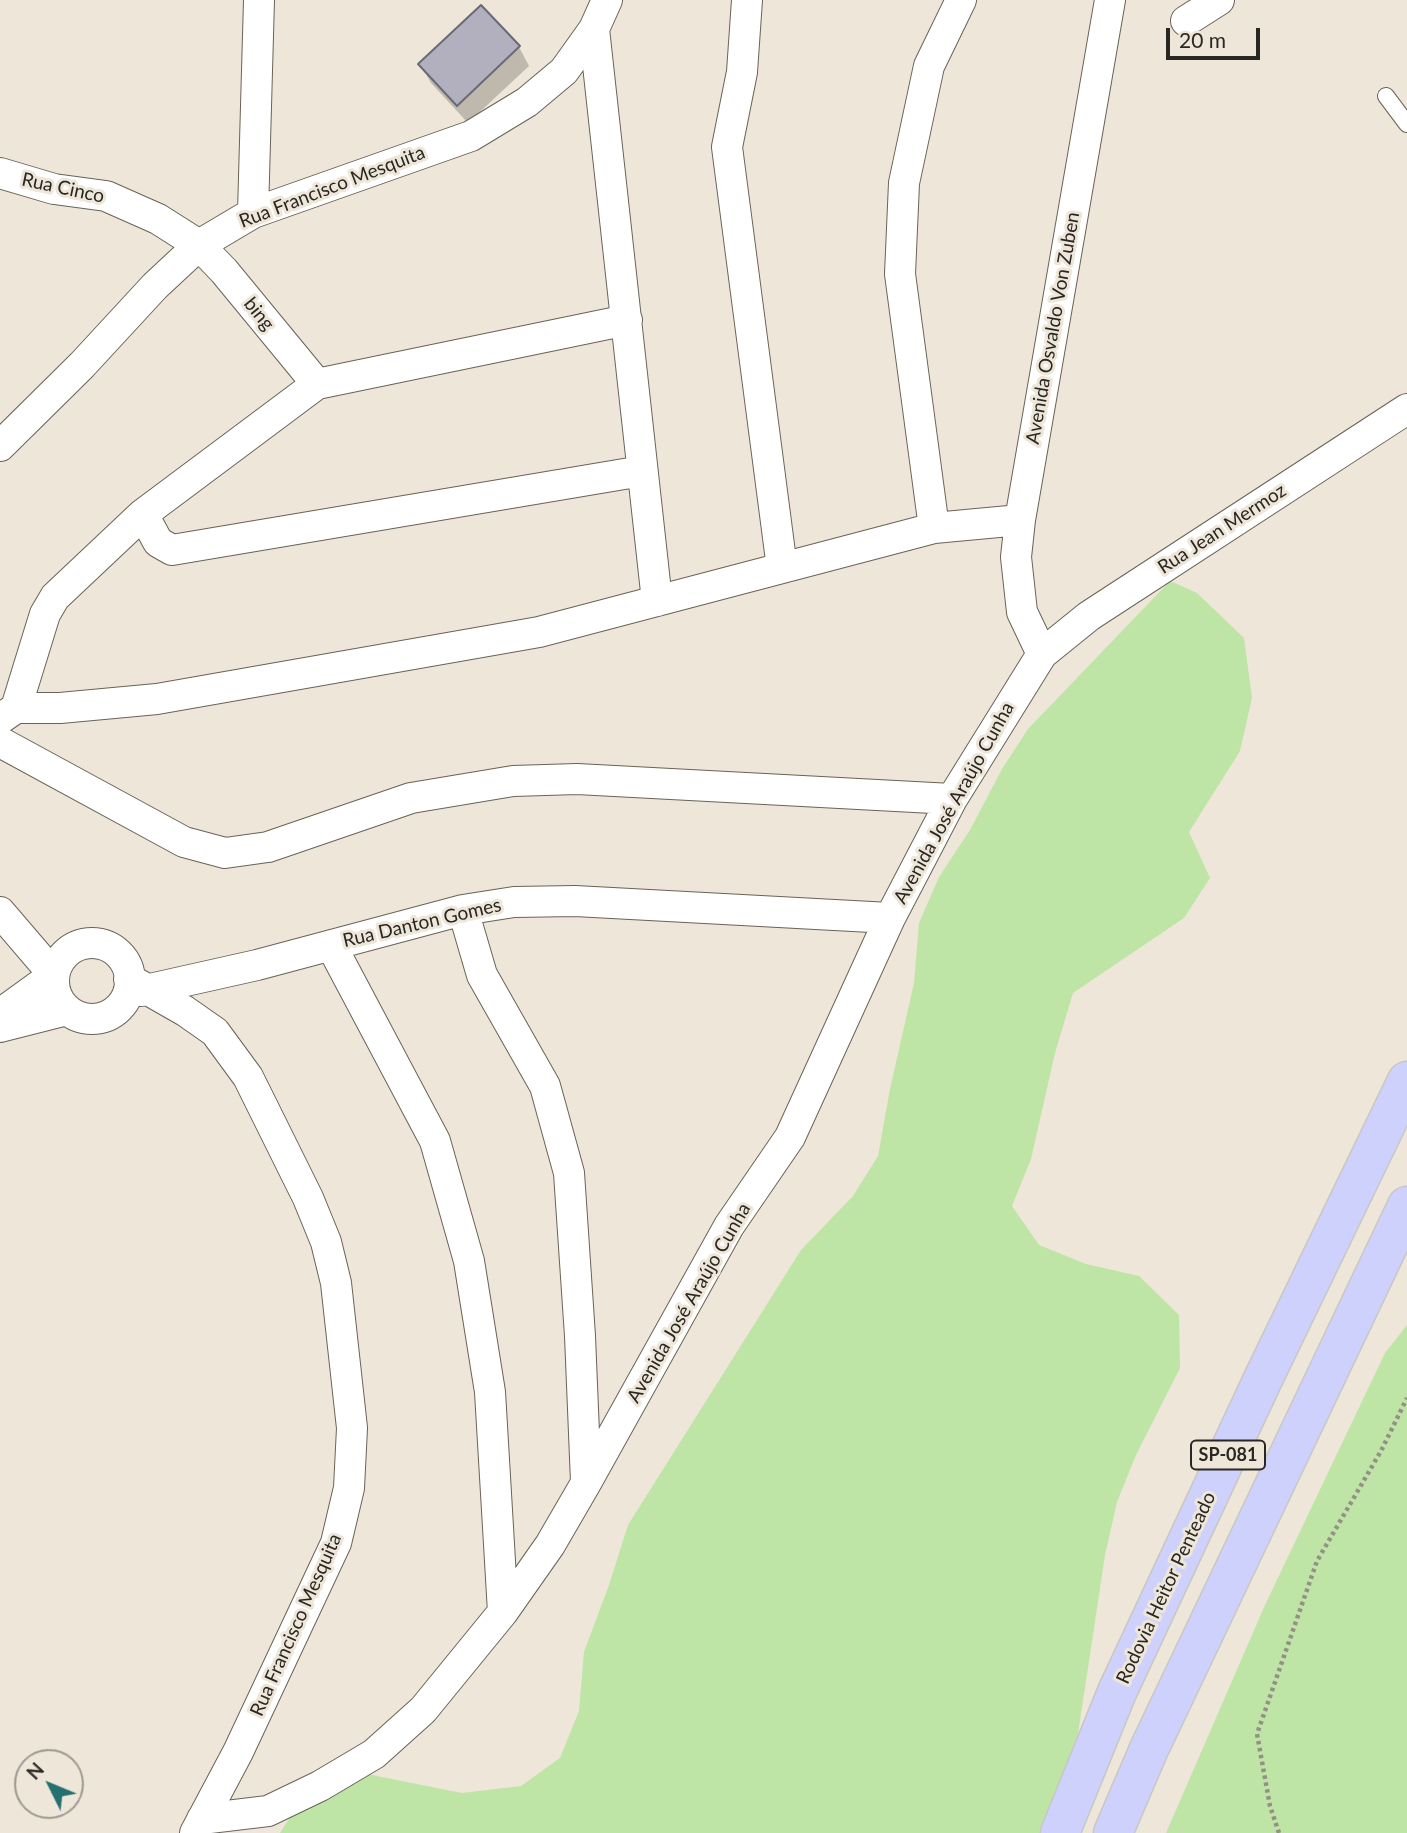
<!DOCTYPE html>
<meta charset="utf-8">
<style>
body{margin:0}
#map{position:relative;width:1407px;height:1833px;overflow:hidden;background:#eee6d9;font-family:Lato,sans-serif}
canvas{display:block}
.north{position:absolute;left:14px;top:1749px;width:70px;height:70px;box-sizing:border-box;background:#eee6d9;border:2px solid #9f9a90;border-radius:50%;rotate:313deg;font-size:19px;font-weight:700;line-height:28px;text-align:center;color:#292722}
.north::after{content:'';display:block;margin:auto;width:24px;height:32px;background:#257070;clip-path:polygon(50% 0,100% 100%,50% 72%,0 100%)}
.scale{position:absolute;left:1166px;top:28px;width:94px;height:32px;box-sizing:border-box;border:4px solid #292722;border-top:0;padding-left:9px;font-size:21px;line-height:24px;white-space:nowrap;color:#292722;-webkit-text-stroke:5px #eee6d9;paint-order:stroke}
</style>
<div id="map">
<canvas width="1407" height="1833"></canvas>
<div class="north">N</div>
<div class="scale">20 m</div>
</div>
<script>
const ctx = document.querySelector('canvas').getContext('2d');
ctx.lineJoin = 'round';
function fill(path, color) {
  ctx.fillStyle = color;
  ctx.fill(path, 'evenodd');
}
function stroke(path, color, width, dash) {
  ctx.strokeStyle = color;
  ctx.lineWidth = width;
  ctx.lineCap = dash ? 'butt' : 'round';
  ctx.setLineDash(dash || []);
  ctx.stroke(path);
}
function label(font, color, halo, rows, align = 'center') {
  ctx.font = font + ' Lato,sans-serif';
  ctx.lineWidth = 6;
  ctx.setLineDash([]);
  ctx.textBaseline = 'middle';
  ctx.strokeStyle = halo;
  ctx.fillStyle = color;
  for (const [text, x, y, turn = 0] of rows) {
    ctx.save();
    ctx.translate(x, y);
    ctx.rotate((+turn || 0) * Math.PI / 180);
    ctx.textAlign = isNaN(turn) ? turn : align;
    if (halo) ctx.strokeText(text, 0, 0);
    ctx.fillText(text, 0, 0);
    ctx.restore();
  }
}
fill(new Path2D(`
 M1170 581 1197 593 1244 638 1252 698 1240 751 1189 832 1210 878 1184 918 1073 993 1055 1053 1031 1159 1012 1206 1039 1245 1086 1264 1139 1276 1179 1315 1180 1368 1136 1455 1117 1502 1105 1555 1063 1833H280L303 1797 342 1769 462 1793 521 1786 560 1758 579 1711 584 1652 609 1585 628 1525 801 1250 853 1196 878 1156 890 1089 914 983 919 923 939 877 970 830 1002 769 1028 729Z
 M1407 1325V1833H1166L1265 1605 1385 1353Z`), '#bee5a5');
fill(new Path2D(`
 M519 47 529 66 468 123 431 83 420 64Z`), '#0003');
const building = new Path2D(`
 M481 5 520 46 457 106 418 64Z`);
fill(building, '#b2b0be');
stroke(building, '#6a6976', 2);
const lane = new Path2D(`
 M1386 96 1407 124`);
const street = new Path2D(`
 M747 0 742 72 727 147 782 568
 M1186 21 1219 0
 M594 29 657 601
 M0 173 54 189 106 196 158 219 199 245 224 271 317 384
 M253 213 259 0
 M0 446 82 365 155 286 199 245 253 213 471 136 527 102 564 71 594 29 607 0
 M143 514 158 542 172 550 642 471
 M934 528 900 274 904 183 929 66 961 0
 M1042 654 1022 612 1016 557 1020 520 1110 0
 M16 708 45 614 55 597 143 514 317 384 627 320
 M0 719 16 708H60L157 699 539 632 934 528 1020 520
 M0 742 184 842 225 853 268 847 411 798 513 781 577 779 952 799
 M463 910 482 975 545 1086 569 1173 580 1336 586 1482
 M0 912 54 975 0 1014
 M54 981a38 38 0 1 1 76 0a38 38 0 1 1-76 0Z
 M331 945 435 1141 469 1261 490 1392 503 1612
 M129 979 185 1011 215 1032 248 1077 308 1198 326 1242 336 1283 352 1428 349 1488 336 1543 238 1752 195 1833
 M141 991 257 965 463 910 514 902 575 901 890 918
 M0 1027 67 1010
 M202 1819 268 1811 320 1786 374 1754 423 1710 503 1612 550 1545 586 1483 729 1226 790 1137 890 918 952 799 1042 654 1089 616 1407 409`);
const primary = new Path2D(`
 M1060 1833 1117 1692 1263 1379 1407 1081
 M1113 1833 1149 1749 1407 1206`);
stroke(lane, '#696357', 18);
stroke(street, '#696357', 32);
stroke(primary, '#c7c7c6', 41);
stroke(new Path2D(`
 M1279 1833 1270 1806 1257 1734 1317 1561 1381 1451 1407 1398`), '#959087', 4.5, [3.5, 3.5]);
stroke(lane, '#fff', 16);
stroke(street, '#fff', 30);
stroke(primary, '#ced1fb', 38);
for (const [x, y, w] of [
 [1228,1455,74]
]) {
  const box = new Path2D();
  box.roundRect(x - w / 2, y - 14.5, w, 29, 5);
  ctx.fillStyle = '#eee6d9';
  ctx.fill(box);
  stroke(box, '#292722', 2);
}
label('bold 18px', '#292722', null, [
 ["SP-081",1228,1455]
]);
label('19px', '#292722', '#eee6d9', [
 ["Rua Francisco Mesquita",332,187,-21],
 ["Rua Cinco",63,188,12],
 ["bing",259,314,51],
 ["Avenida Osvaldo Von Zuben",1053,328,-80],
 ["Rua Jean Mermoz",1222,529,-33],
 ["Avenida José Araújo Cunha",954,803,-61],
 ["Rua Danton Gomes",422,923,-13],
 ["Avenida José Araújo Cunha",689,1303,-60],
 ["Rodovia Heitor Penteado",1166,1588,-65],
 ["Rua Francisco Mesquita",296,1625,-66]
]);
</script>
